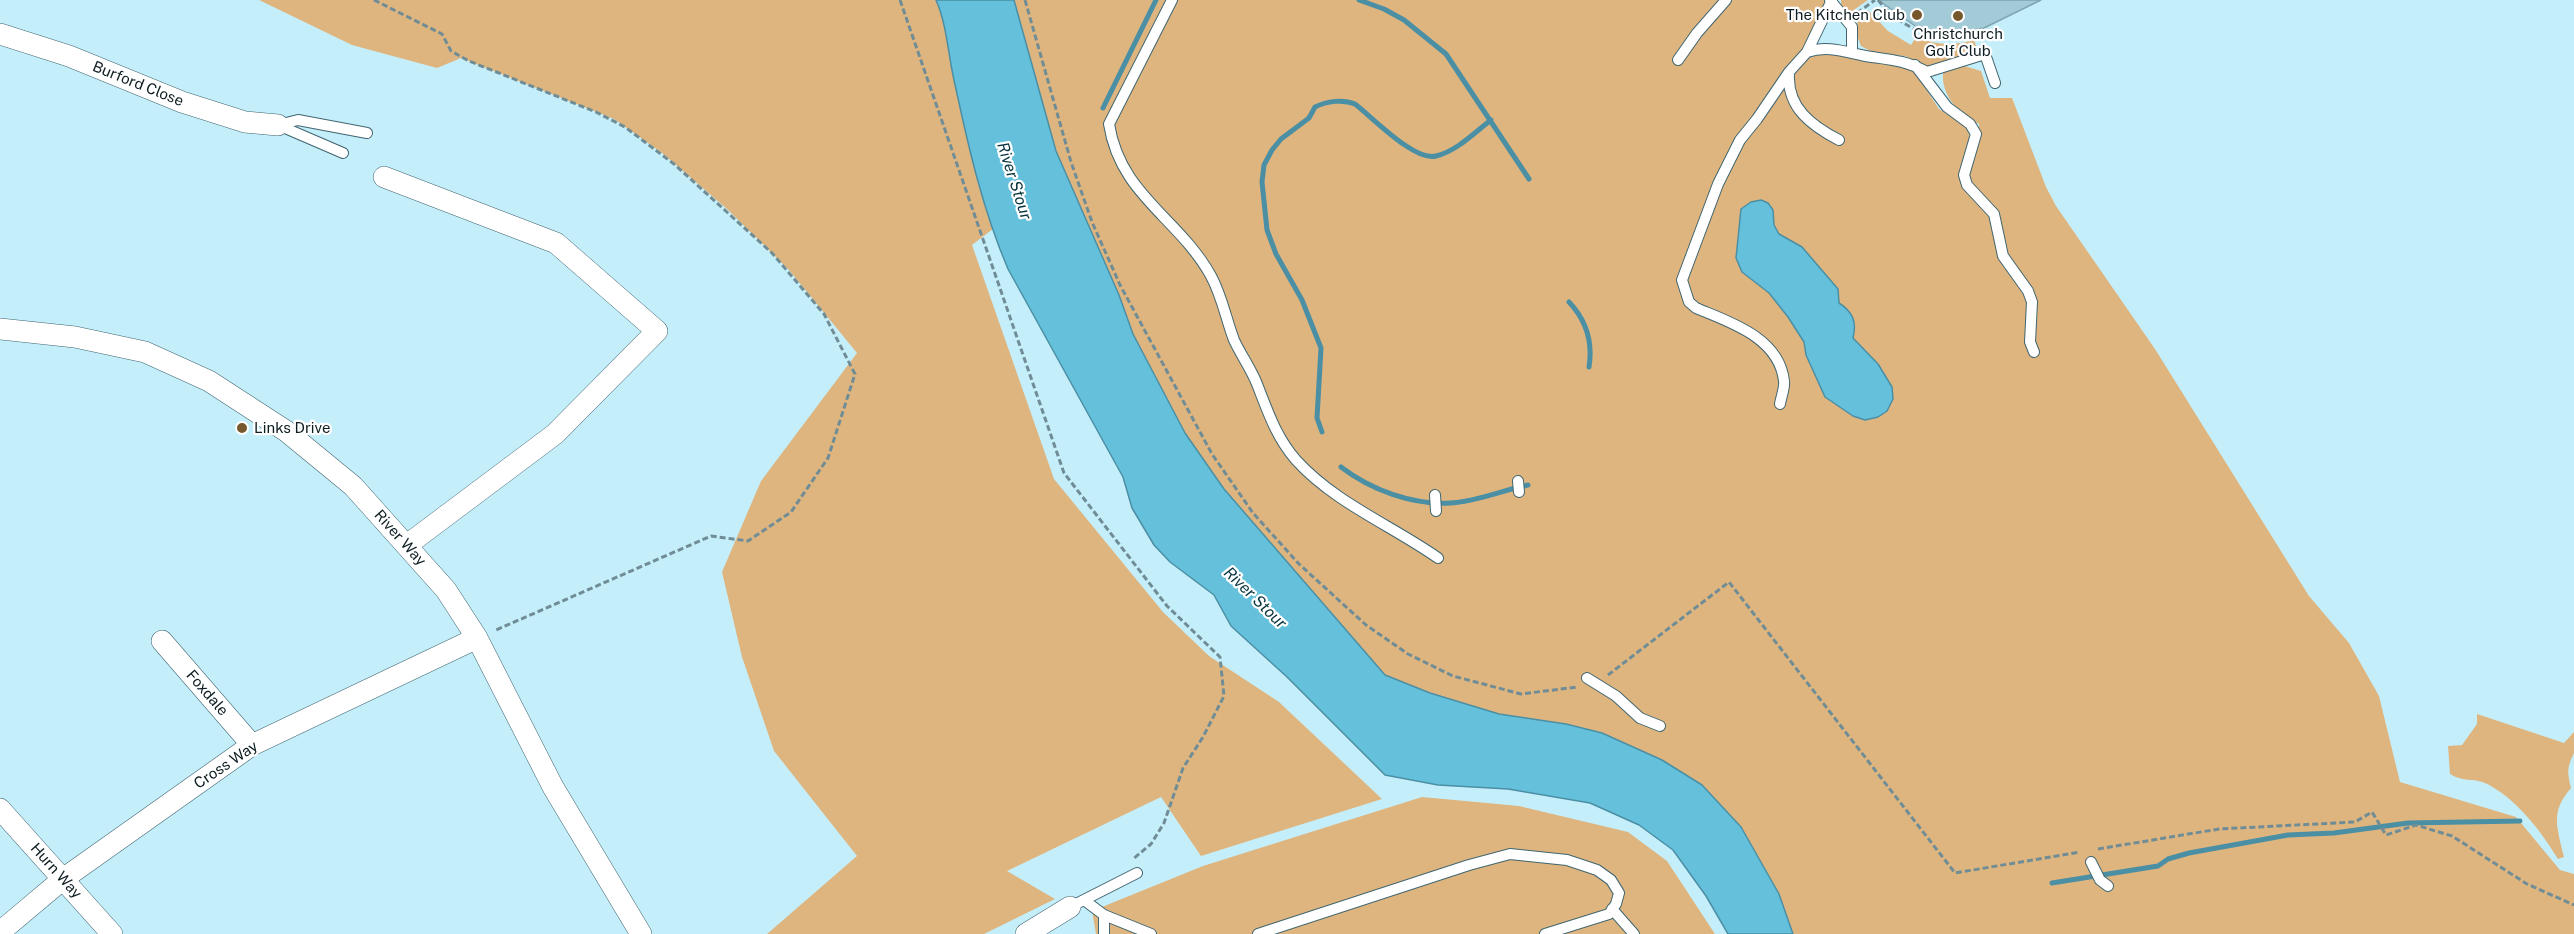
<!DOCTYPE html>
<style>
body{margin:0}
canvas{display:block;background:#c5eefb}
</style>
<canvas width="2574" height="934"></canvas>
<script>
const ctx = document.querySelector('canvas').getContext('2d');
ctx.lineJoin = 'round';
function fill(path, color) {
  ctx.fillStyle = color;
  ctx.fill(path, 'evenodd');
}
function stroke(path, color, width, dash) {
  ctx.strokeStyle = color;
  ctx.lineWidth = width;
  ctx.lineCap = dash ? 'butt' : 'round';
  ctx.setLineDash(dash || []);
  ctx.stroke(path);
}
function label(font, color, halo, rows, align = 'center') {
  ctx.font = font + ' "Public Sans",sans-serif';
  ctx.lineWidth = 4.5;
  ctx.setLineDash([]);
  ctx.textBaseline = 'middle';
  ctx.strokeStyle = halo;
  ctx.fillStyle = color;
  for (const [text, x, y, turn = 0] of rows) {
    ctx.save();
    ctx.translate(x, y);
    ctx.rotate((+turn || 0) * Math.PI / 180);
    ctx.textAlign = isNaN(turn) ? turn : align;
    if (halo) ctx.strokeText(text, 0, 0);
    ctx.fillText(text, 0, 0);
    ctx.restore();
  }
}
fill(new Path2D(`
 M259 0H1826L1802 61C1832 44 1883 62 1914 71L1939 109 1968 127 1970 141 1979 144V124C1959 115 1941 95 1943 73L1961 65 1981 71 1990 98H2012L2046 187 2056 206 2155 349 2309 596 2349 643 2379 696 2400 782 2516 817 2560 870 2574 874V934H1793L1779 894 1741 827 1702 785 1662 760 1565 724 1499 714 1430 693 1385 675 1224 489 1185 433 1133 334 1119 295 1065 174 972 245 1054 479 1163 612 1209 656 1279 702 1382 799 1201 856 1161 797 1007 871 1055 899 984 934H767L857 856 774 751 742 657 722 572 761 481 857 353 789 270 727 209 662 153 614 119 461 58 437 68 352 45Z
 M1841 0H1868L1851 12 1845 11 1841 5Z
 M1868 10 1888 31 1911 45 1916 37C1937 45 1953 46 1974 40L1978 51 1927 68 1905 56 1874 53 1861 46 1856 33 1858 18Z
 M2477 714 2564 743 2574 732C2574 737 2574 747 2574 753 2567 768 2567 771 2571 788 2550 812 2557 827 2564 857L2558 859C2541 831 2515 797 2485 783 2473 778 2462 782 2450 774L2448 746 2462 745 2477 724Z
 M1422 797 1519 806 1628 832 1667 861 1715 934H1096L1092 911 1203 866Z`), '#dfb57f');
const water = new Path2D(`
 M936 0H1014L1056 151 1119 295 1133 334 1185 433 1224 489 1385 675 1430 693 1499 714 1566 724 1602 733 1662 760 1702 785 1741 827 1779 894 1793 934H1728L1706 896 1673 850 1639 825 1590 803 1508 789 1438 785 1385 775 1287 677 1231 626 1214 595 1170 562 1154 545 1132 508 1123 477 1008 269C982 208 968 145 954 80 948 54 947 25 936 0Z
 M1761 200 1768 203 1773 210 1774 225 1779 234 1802 247 1838 289 1839 303C1853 312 1857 322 1853 338L1878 364 1892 387 1893 399 1887 411 1878 417 1865 420 1853 416 1825 397 1806 355 1804 342 1788 317 1769 293 1742 272 1736 258 1741 209 1751 202Z`);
fill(water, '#65c0db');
stroke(water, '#4b8fa4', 1.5);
stroke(new Path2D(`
 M1359 0 1384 9 1404 20 1446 54 1529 179
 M1103 108 1156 0
 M1569 302C1586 320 1593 342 1589 367
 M1322 432 1317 418 1321 348 1302 300 1276 254 1267 230 1262 182 1264 165 1272 150 1281 139 1309 118 1315 107C1327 101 1343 99 1355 104 1372 117 1415 162 1436 156 1457 151 1475 132 1491 120
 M1341 467C1371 490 1412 505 1450 503 1476 502 1503 490 1528 485
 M2052 883 2158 866 2168 859 2189 853 2288 835 2334 833 2408 823 2520 821`), '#4b8fa4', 5);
const building = new Path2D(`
 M1878 0H2041L1984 28 1950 34 1918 28Z`);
fill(building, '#a2cad7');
stroke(building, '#7ea5b1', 1.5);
const lane = new Path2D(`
 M1172 0 1109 124C1120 195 1179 218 1211 276 1222 296 1226 319 1234 340 1241 355 1251 369 1257 384 1268 412 1276 437 1296 460 1335 503 1391 525 1438 558
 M1830 0 1852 27V51
 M1807 52C1830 44 1850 54 1872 57 1894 60 1906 61 1927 72L1985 54 1995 83
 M1678 60 1697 33 1726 0
 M1915 65 1947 107 1970 124 1976 134 1964 175 1967 185 1994 214 2003 256 2028 291 2032 302 2030 342 2034 352
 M1789 74C1787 108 1812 126 1839 140
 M278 125 298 120 367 133
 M278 125 343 153
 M1780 404C1781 397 1785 388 1784 381 1779 337 1729 322 1696 308L1689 302 1682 280 1718 184 1740 140 1757 119 1789 72 1807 52 1832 0
 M1518 481 1519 492
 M1435 495 1436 511
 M1587 678 1616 696 1640 718 1660 726
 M2091 862 2100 880 2108 886
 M1084 900 1104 915V934
 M1070 907 1137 873
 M1612 909 1634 934
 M1104 915 1151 934
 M1258 934 1469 865 1510 854 1567 860 1597 870 1611 880 1619 893 1616 904 1609 914 1545 934`);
const street = new Path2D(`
 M0 34 69 56 182 102 245 122 278 125
 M384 177 556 243 657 331 555 434 407 545
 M0 329 75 337 145 352 209 381 286 431 353 486 446 590 477 638 553 787 641 934
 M162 641 252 745
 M0 809 112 934
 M0 932 63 879 252 745 477 638
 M1026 934 1070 907`);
stroke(lane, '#406570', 12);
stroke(street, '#406570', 22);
stroke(new Path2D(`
 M374 0 442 34 451 51 469 61 596 112 625 127 674 164 772 253 824 314 855 374 828 458 791 512 748 541 711 536 496 630
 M900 0 1064 473 1167 606 1220 657 1224 696 1203 737 1183 768 1164 823 1151 844 1133 859
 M1025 0 1071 162 1092 222 1120 285 1212 454 1253 513 1299 564 1366 625 1408 654 1453 676 1521 694 1577 687
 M1878 0C1904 32 1940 43 1979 35
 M1857 13 1875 0
 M1608 675 1729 582 1955 873 2080 852
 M2098 849 2219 829 2355 822 2372 812 2386 835 2416 825 2452 836 2527 884 2574 905`), '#708d96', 3, [6, 3]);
stroke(lane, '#fff', 10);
stroke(street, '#fff', 21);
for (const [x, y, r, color] of [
 [1917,15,6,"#77582d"],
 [1958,16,6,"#77582d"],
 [242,428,6,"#77582d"]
]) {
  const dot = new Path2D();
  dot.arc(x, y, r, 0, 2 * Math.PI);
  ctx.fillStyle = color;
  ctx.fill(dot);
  stroke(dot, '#fff', 2);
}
label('15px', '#0e1d22', '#fff', [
 ["The Kitchen Club",1905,15],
 ["Christchurch",1958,34,"center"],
 ["Golf Club",1958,51,"center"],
 ["Links Drive",254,428,"left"]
], 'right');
label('15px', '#0e1d22', '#fff', [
 ["Burford Close",138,84,22],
 ["River Way",400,538,48],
 ["Foxdale",207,693,49],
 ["Cross Way",226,765,-34],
 ["Hurn Way",56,871,48]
]);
label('italic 16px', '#07343f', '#fff', [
 ["River Stour",1014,181,72],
 ["River Stour",1255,598,44]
]);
</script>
